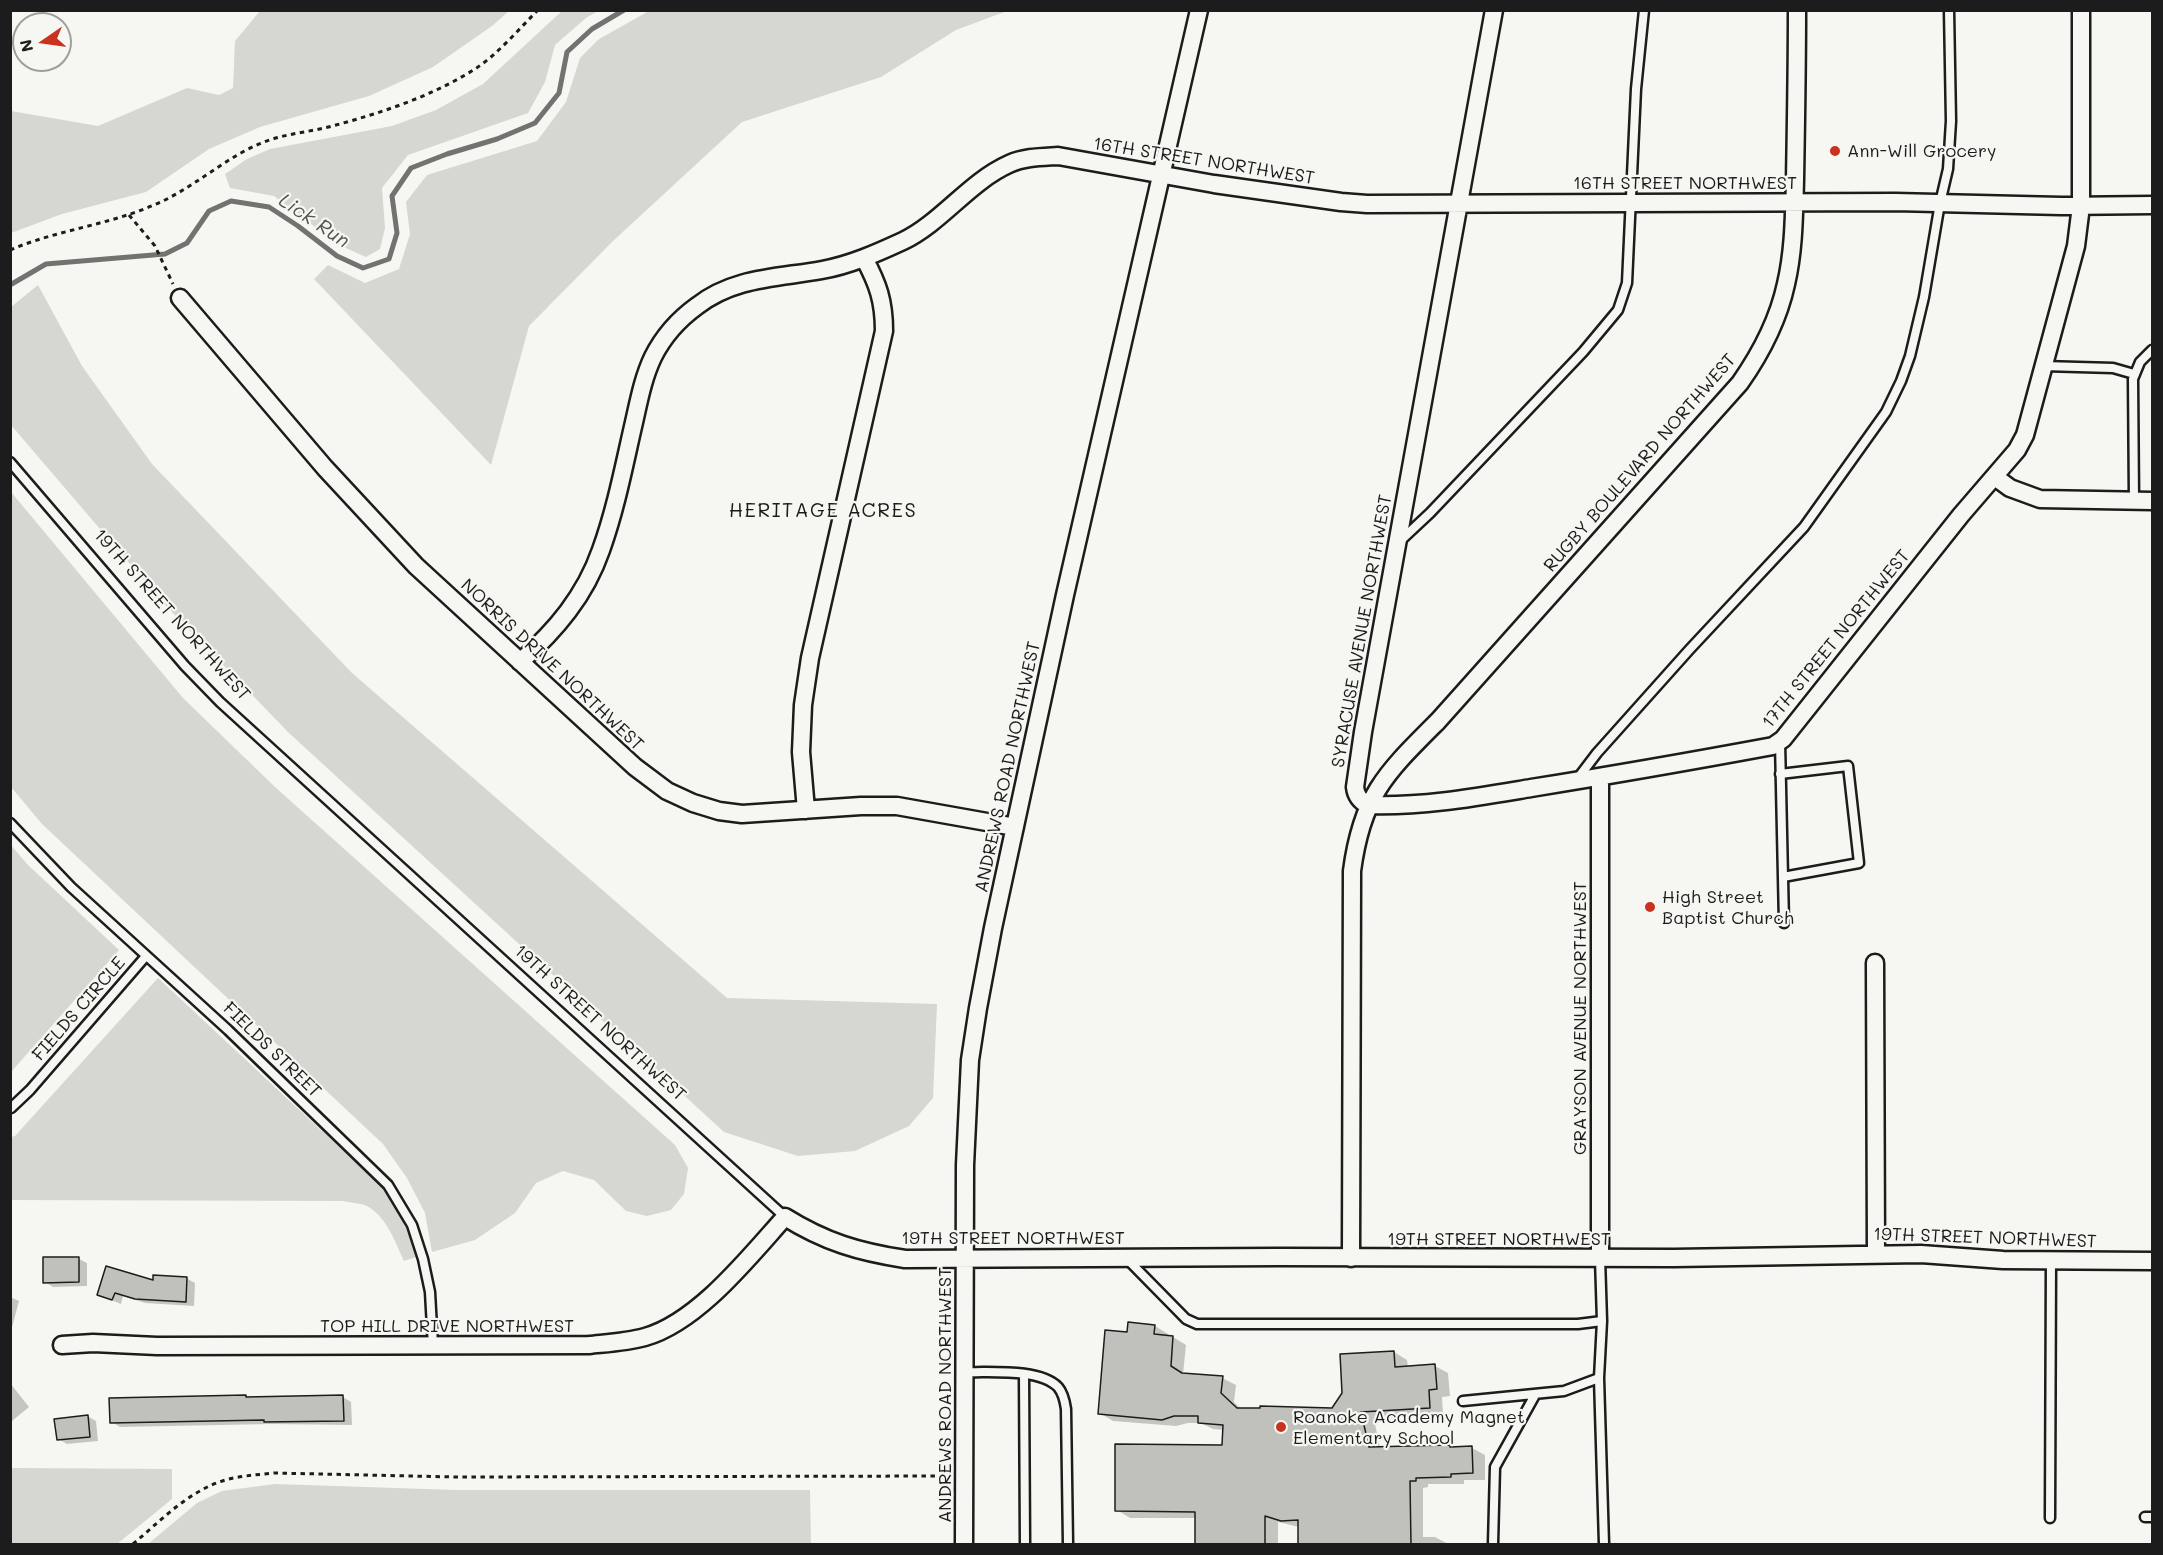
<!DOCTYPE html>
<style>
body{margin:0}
#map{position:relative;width:2163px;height:1555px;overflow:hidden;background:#f6f6f2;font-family:Mali,sans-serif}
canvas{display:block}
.frame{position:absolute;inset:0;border:12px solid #1c1c1c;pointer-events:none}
.north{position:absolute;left:12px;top:12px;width:60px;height:60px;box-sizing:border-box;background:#f6f6f2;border:2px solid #9f9f9c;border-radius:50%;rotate:257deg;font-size:16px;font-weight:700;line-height:24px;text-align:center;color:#1c1c1c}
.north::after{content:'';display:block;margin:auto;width:21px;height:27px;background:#c8321e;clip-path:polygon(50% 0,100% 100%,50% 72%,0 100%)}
</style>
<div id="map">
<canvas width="2163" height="1555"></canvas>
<div class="frame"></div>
<div class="north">N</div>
</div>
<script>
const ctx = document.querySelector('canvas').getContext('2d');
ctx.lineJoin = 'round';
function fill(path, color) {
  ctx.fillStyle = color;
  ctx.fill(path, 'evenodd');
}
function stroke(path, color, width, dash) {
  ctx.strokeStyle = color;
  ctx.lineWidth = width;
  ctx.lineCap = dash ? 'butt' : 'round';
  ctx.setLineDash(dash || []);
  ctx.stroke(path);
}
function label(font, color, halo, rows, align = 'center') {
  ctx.font = font + ' Mali,sans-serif';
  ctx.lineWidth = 4.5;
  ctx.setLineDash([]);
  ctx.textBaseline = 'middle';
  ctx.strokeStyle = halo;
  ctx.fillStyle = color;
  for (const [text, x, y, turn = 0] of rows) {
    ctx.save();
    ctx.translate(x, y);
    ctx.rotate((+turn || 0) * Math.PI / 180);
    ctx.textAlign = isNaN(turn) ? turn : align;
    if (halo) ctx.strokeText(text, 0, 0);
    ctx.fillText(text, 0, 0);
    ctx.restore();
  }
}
fill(new Path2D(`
 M563 10 598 11 586 18 555 45 545 82 528 113 408 155 382 188 385 228 380 249 366 257 339 245 274 196 230 188 225 174 247 159 270 149 392 126 436 110 483 84Z
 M260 11H509L492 26 433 67 369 96 260 127 209 149 146 192 62 214 11 233V111L98 126 187 88 219 95 233 88 235 41Z
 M649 11H1007L956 30 881 77 742 122 613 241 529 326 491 465 314 279 328 265 365 283 399 269 410 234 406 202 427 175 537 141 566 102 580 58 599 39Z
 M38 285 82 366 152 464 352 673 727 998 937 1004 933 1098 909 1126 855 1151 798 1156 724 1132 289 733 166 606 11 425V307Z
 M11 492 183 698 275 787 675 1145 688 1168 684 1194 671 1210 647 1216 626 1211 594 1180 563 1171 536 1183 515 1213 475 1240 432 1252 425 1213 407 1178 383 1144 42 824 11 787Z
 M11 845 27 864 119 950 11 1072Z
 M158 978 382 1187C399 1208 408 1231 416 1257L404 1261C395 1242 387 1217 367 1206 361 1203 351 1203 344 1201L11 1200V1137L15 1136Z
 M13 1468 172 1469V1499L117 1544H11L10 1471Z
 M275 1484 456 1490H810L811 1544H148L197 1503 222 1491Z`), '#d6d6d2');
fill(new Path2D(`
 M79 1259 87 1263V1286L53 1287 45 1282Z
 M186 1278 195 1283 194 1306 145 1303 123 1296 121 1304 99 1295Z
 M10 1297 19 1301 11 1331H10Z
 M1155 1326 1168 1334V1337H1173L1186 1345 1183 1374 1222 1378 1236 1385 1234 1402 1242 1410H1333L1394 1352 1407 1360 1408 1367 1435 1366 1448 1373 1450 1396 1442 1397 1443 1415 1374 1419 1380 1448 1450 1446 1453 1448H1472L1485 1455V1480H1464V1484H1428V1487L1423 1488V1537H1435L1448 1544H1299V1527L1278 1522V1544H1196V1518H1130L1117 1510 1223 1446 1224 1430 1213 1429 1201 1423H1188L1176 1426 1113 1421 1100 1413 1128 1333Z
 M10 1383 29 1407 12 1421 10 1420Z
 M246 1396 249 1398 343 1397 351 1402 352 1425 271 1424 120 1427 112 1422Z
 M87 1416 96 1421 98 1441 67 1444 58 1439Z`), '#0003');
stroke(new Path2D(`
 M10 285 46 264 165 254 187 243 209 211 231 201 269 207 298 226 337 256 363 268 389 259 397 233 392 196 411 168 447 154 497 139 535 123 559 93 567 52 592 29 624 10`), '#727271', 5);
const building = new Path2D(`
 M43 1257H79V1282L43 1283Z
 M106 1266 153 1280V1275L187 1277 186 1302 135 1299 115 1293 112 1300 97 1295Z
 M1128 1322 1155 1325 1154 1334 1173 1336 1171 1366 1182 1373 1223 1376 1221 1393 1237 1408H1260V1406L1332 1408 1342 1393 1340 1354 1394 1351 1395 1367 1435 1364 1437 1389 1429 1390 1430 1408 1361 1412 1369 1447 1450 1445V1447L1472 1446 1473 1473 1451 1474V1477L1416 1478V1481H1410L1411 1545H1298V1520L1281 1521 1265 1516V1545H1195V1512L1115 1511V1444L1222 1445 1223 1425 1198 1423V1416H1174L1162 1420 1098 1414 1105 1330 1127 1332Z
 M246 1395V1397L343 1395 344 1421 264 1422V1420L110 1423 109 1398Z
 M88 1415 90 1437 57 1440 54 1419Z`);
fill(building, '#c0c0bd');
stroke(building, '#1c1c1c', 1.5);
const service = new Path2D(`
 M2043 366 2113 368 2134 374
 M10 462 185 666 220 702 785 1217
 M2134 500 2133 379 2140 362 2152 350
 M1399 542 1430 513 1583 352 1618 310 1627 283 1636 89 1644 10
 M1780 742 1784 923
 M1780 774 1848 766 1859 863 1783 877
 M1578 778 1597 753 1690 649 1804 527 1886 412 1901 381 1910 356 1924 297 1940 203 1948 169 1951 121 1949 10
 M10 823 71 887 228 1030 388 1185 412 1225 423 1259 430 1292 433 1346
 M11 1108 30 1090 146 956
 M1600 1258 1602 1321 1599 1378 1604 1544
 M1128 1260 1186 1319 1197 1324H1578L1602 1321
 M965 1372C990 1373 1039 1368 1058 1387 1063 1393 1065 1402 1066 1409L1068 1544
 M1024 1374 1025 1544
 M1463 1401 1564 1391 1599 1378
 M2145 1517H2152
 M2050 1518 2051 1260
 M1493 1544 1495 1467 1535 1395`);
const minor = new Path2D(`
 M180 298 325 468 416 566 635 767 667 791 693 803 719 811 742 814 861 806H897L1015 827
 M1995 477 2010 488 2040 499 2152 501
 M520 662C556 630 585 596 601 550 615 511 623 471 632 431 638 406 642 380 653 357 663 337 679 319 697 306 734 277 778 278 822 270 850 265 877 253 903 241 942 222 969 182 1009 164 1024 157 1042 157 1058 156L1214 184 1341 202 1367 204 1895 202 2061 206 2152 205
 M1600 777V1258
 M1368 805C1423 807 1477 797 1531 788 1612 775 1692 761 1773 746L1783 739 1961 515 2017 450 2025 435 2076 246 2081 206V10
 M1368 805C1360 801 1356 796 1355 787L1363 732 1494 10
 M806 810 801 752 803 705 810 658 884 331C884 301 878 284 864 258
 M1875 963 1876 1254
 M1351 1258 1352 871C1362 795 1386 773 1438 721L1740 383C1761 353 1778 321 1786 284 1794 250 1794 214 1795 180 1796 123 1797 67 1797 10
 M62 1345 93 1343 157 1346 589 1345C608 1343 627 1342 645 1337 698 1322 749 1257 785 1217 825 1242 859 1252 905 1259L1278 1257 1674 1258 1921 1254 2003 1260 2152 1261
 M964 1544 965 1165 970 1060 978 1008 993 928 1065 595 1199 10`);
stroke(service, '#1c1c1c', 13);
stroke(minor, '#1c1c1c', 21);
stroke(new Path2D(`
 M129 215 155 246 173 284
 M10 250C57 230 108 225 154 205 193 189 225 157 264 142 287 133 312 132 336 125 384 112 432 96 475 69 498 54 518 30 538 10
 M133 1544C159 1522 186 1494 219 1482 236 1476 255 1475 274 1473L457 1477 948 1476`), '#1c1c1c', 3, [4.5, 4.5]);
stroke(service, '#f6f6f2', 8);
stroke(minor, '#f6f6f2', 16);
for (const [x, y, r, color] of [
 [1835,151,6,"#c8321e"],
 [1650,907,6,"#c8321e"],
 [1281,1427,6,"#c8321e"]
]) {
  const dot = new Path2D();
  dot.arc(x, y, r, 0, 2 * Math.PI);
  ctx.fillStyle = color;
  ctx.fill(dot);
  stroke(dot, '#f6f6f2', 2);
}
label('18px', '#1c1c1c', '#f6f6f2', [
 ["Ann-Will Grocery",1847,151],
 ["High Street",1662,897],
 ["Baptist Church",1662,918],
 ["Roanoke Academy Magnet",1293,1417],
 ["Elementary School",1293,1438]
], 'left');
label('18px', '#1c1c1c', '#f6f6f2', [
 ["16TH STREET NORTHWEST",1204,161,9],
 ["16TH STREET NORTHWEST",1685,183],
 ["RUGBY BOULEVARD NORTHWEST",1640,463,-49],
 ["19TH STREET NORTHWEST",172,615,48],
 ["SYRACUSE AVENUE NORTHWEST",1362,631,-80],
 ["17TH STREET NORTHWEST",1836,639,-51],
 ["NORRIS DRIVE NORTHWEST",552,665,43],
 ["ANDREWS ROAD NORTHWEST",1008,767,-78],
 ["FIELDS CIRCLE",79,1009,-49],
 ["GRAYSON AVENUE NORTHWEST",1580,1018,-90],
 ["19TH STREET NORTHWEST",600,1023,42],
 ["FIELDS STREET",272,1050,44],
 ["19TH STREET NORTHWEST",1013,1238],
 ["19TH STREET NORTHWEST",1985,1238,2],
 ["19TH STREET NORTHWEST",1499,1239],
 ["TOP HILL DRIVE NORTHWEST",447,1326],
 ["ANDREWS ROAD NORTHWEST",945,1395,-90]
]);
label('italic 20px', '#565654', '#f6f6f2', [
 ["Lick Run",314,221,34]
]);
ctx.letterSpacing = '1.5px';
label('20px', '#1c1c1c', '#f6f6f2', [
 ["HERITAGE ACRES",823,511]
]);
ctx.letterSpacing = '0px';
</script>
